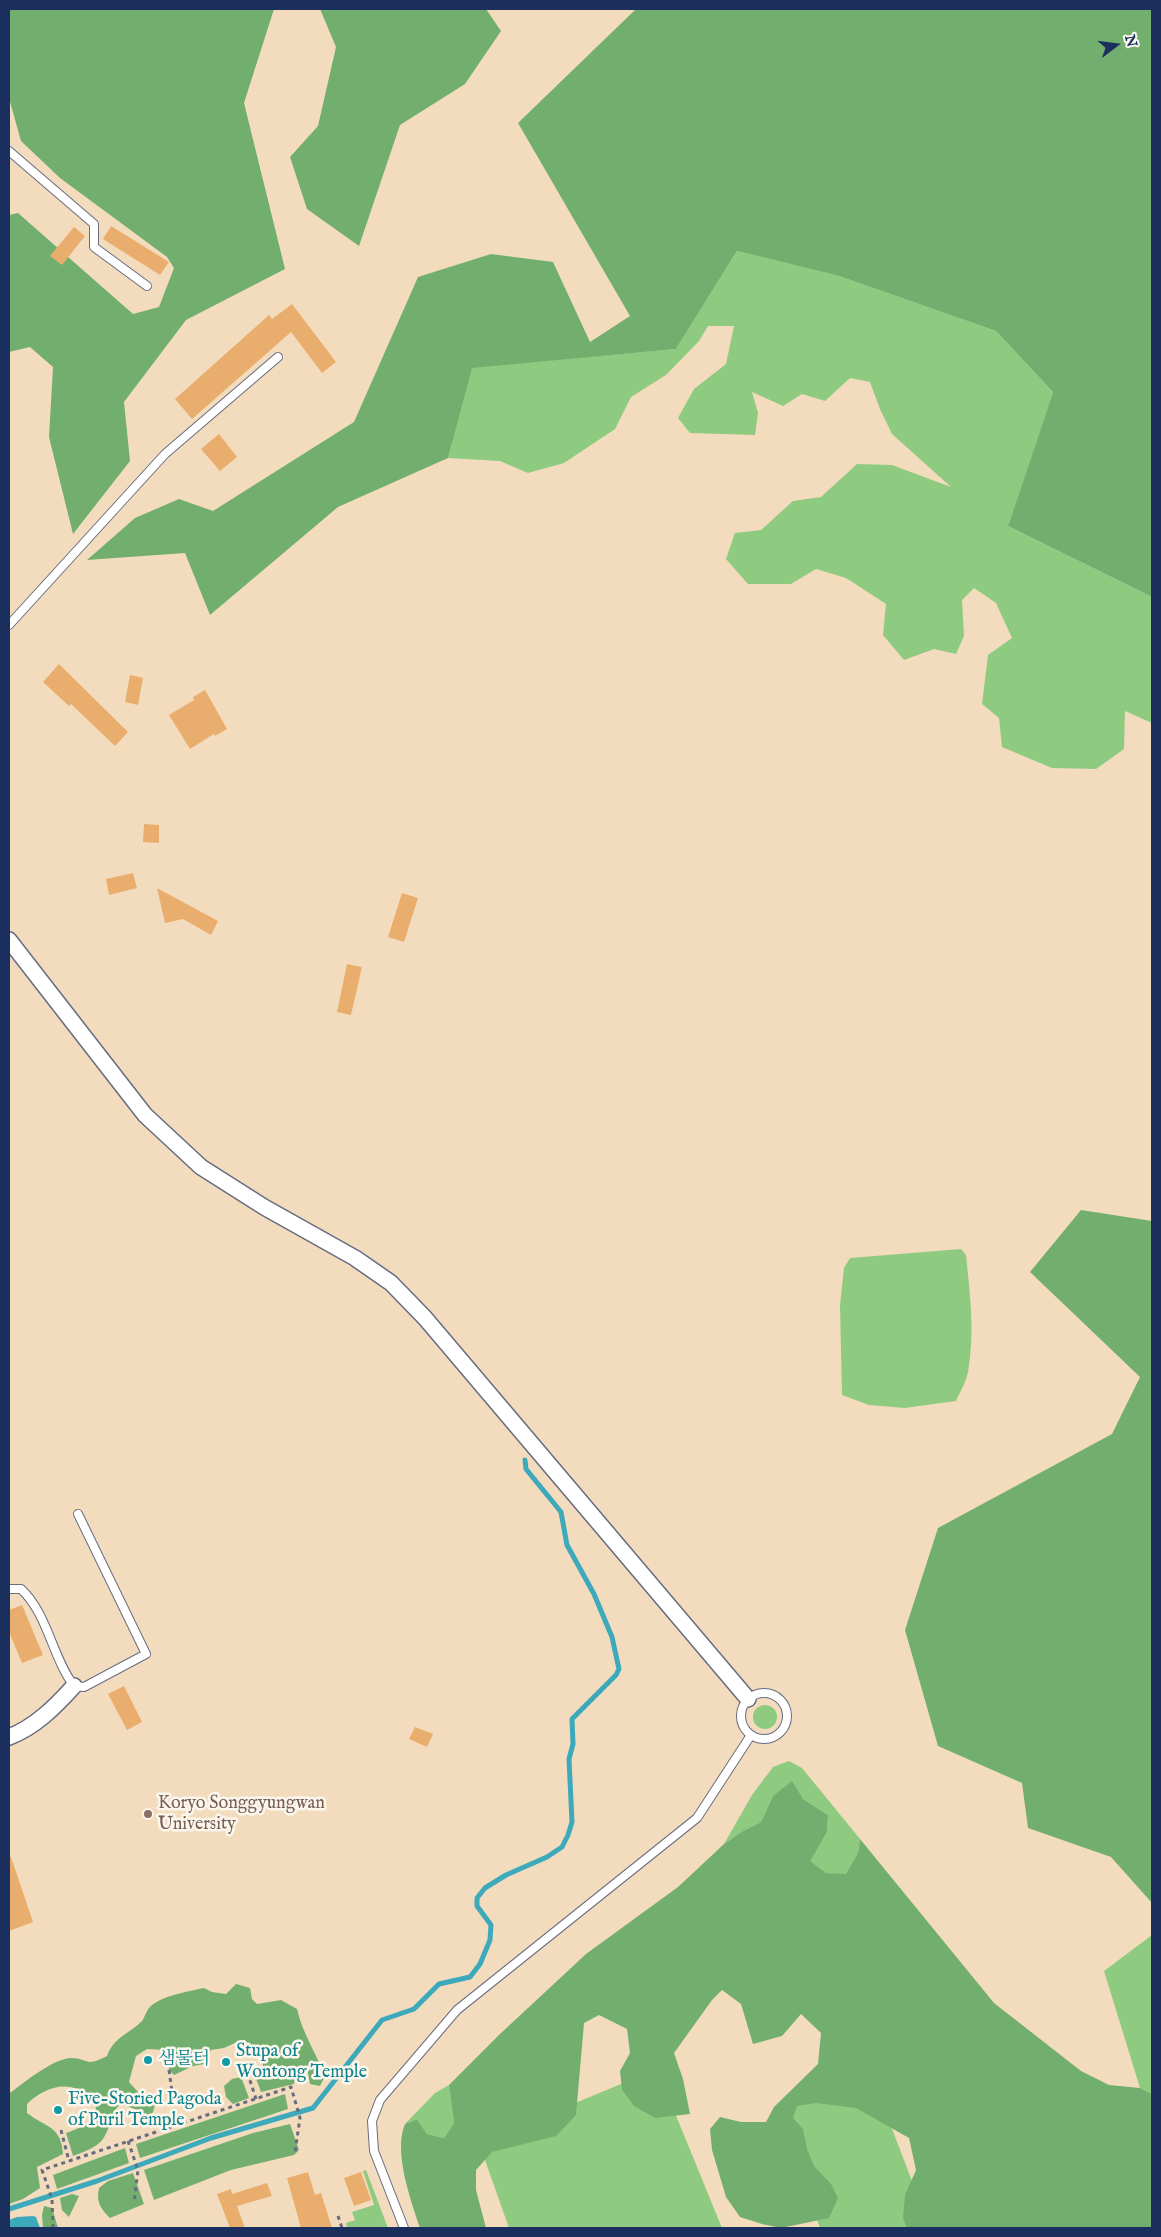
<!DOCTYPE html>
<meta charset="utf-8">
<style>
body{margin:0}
#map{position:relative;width:1161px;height:2237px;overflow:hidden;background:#f3dcbd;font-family:"IM FELL English",serif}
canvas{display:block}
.frame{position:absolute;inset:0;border:10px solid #1b2f5e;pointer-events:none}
.north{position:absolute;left:1091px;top:20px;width:50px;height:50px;-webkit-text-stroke:4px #fbf7ec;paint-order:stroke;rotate:75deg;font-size:14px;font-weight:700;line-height:20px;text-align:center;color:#1b2f5e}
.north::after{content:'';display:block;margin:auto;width:18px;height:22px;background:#1b2f5e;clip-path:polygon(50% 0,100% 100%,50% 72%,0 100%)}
</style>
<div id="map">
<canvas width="1161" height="2237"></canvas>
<div class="frame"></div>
<div class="north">N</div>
</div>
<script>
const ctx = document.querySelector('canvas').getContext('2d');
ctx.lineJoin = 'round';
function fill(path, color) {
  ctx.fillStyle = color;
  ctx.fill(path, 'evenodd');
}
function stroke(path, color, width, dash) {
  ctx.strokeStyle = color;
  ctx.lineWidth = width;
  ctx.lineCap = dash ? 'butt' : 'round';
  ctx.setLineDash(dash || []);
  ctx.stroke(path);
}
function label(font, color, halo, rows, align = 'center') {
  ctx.font = font + ' "IM FELL English","Noto Serif KR",serif';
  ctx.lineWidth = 5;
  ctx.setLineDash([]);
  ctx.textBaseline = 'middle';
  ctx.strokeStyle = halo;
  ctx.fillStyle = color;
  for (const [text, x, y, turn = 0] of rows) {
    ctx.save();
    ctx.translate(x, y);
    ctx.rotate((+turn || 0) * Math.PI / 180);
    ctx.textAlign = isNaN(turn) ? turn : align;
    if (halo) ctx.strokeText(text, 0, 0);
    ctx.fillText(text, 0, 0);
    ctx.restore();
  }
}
fill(new Path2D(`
 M737 251 839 276 996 331 1053 392 1008 526 1152 597V723L1125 711 1124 749 1096 769 1052 768 1002 747 999 718 982 704 988 655 1012 638 996 603 974 588 962 600 964 636 956 654 934 649 904 660 883 635 886 604 846 578 816 569 791 584H748L726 559 735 533 761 530 793 501 821 497 857 464 892 465 951 487 892 434 880 409 870 382 850 378 825 401 802 394 783 406 752 392 758 413 755 435 690 433 678 418 694 389 726 364 734 326H708L699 341 666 375 631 397 615 429 564 463 528 473 500 461 448 458 471 367 676 349Z
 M961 1249 966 1255C970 1294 975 1333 968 1372 966 1382 960 1392 956 1401L905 1408 869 1405 842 1395 840 1305 844 1268 850 1258Z
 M753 1717a12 12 0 1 1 24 0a12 12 0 1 1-24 0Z
 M789 1761 802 1768 860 1839 858 1853 846 1875 826 1873 809 1861 827 1832 828 1815 803 1799 773 1796 761 1822 741 1832 724 1844 752 1795 773 1767Z
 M1152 1935V2094L1140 2088 1104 1971Z
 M657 2069 722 2228H509L479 2143Z
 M873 2079 930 2228H820L777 2110Z
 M449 2085 454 2123 444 2138 427 2134 417 2119 405 2124 435 2093Z
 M366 2170 388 2228H347L346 2223 355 2220 352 2212 374 2205 363 2171Z`), '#8ecb81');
fill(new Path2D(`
 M9 9H274L244 103 285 269 186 320 124 402 130 461 73 534 49 437 53 367 30 347 9 352V215L18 213 133 314 159 307 174 268 167 257 60 178 21 141 9 98Z
 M320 9H486L501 31 465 84 400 125 359 246 307 209 290 157 318 126 336 47Z
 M636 9H1152V597L1008 526 1053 392 996 331 839 276 737 251 676 349 472 368 448 458 338 507 210 615 185 553 87 560 135 518 179 499 213 511 354 422 418 277 491 254 553 262 590 342 630 316 518 123Z
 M1081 1210 1152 1221V1903L1111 1857 1028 1828 1022 1783 938 1746 905 1630 938 1528 1112 1434 1140 1377 1030 1272Z
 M792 1781 803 1799 828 1815 827 1832 810 1861 826 1873 846 1874 858 1853 860 1839 994 2003 1081 2071 1109 2085 1140 2088 1152 2094V2228H907L903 2218 905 2195 916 2170 909 2138 856 2108 816 2103 797 2106 793 2118 803 2129 807 2149 814 2166 831 2184 838 2198 829 2218 781 2228 762 2224 740 2217 726 2197 712 2150 710 2129 720 2117 741 2122H766L774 2107 818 2064 821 2033 801 2014 782 2036 753 2044 741 2004 722 1990 712 2000 674 2053 683 2079 690 2114 655 2118 634 2106 622 2090 620 2071 630 2053 627 2029 599 2015 584 2023 576 2115 556 2136 492 2152 476 2170V2190L486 2228H420C411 2201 393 2152 405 2124L417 2119 427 2134 444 2138 454 2123 449 2085 500 2034 586 1954 678 1887 724 1844 741 1832 761 1822 773 1796Z
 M236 1984 250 1988 252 1999 257 2004 281 2000 297 2009C302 2032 316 2053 325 2076L320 2086 310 2084 307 2067 296 2069 294 2084 261 2092 255 2076 263 2071V2065L255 2047 239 2041 224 2048 211 2050 204 2064 193 2066 174 2075 169 2070 166 2050 147 2049 136 2056 129 2082 139 2093 157 2098 153 2112 146 2120 135 2109 120 2104C108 2117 112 2126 103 2139 96 2148 83 2152 73 2156L66 2133C81 2128 100 2119 95 2100 88 2098 86 2093 79 2090 61 2081 40 2091 27 2104V2113C46 2128 61 2125 63 2154L37 2167 40 2188 23 2199 9 2204 10 2093C23 2083 53 2059 70 2058 90 2058 84 2068 107 2056 114 2037 129 2034 142 2021 145 2017 146 2011 150 2007 160 1996 190 1991 204 1988L212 1992 226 1994Z
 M241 2077 249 2098 233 2104 226 2097 224 2086 232 2079Z
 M285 2094 288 2109 140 2158 136 2144Z
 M290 2124 299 2150 294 2155 231 2170 154 2200 144 2170 253 2133Z
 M125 2148 129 2163 57 2189 53 2175Z
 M133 2173 144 2204 110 2218C100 2208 96 2202 99 2188L108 2181Z
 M72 2194 79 2196 69 2217 62 2210 60 2198Z
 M44 2206 52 2208 58 2228H43L42 2215Z`), '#72af6f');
fill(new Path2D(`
 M33 2216 36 2217 40 2228H9V2220L17 2217Z`), '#3daabc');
stroke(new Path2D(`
 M9 2209 97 2181 211 2138 313 2108 382 2020 414 2009 439 1984 470 1977 480 1964 490 1940 491 1925 477 1906V1898L485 1888 506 1875 547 1857 562 1847 568 1835 572 1822 569 1759 573 1744 572 1719 616 1675 619 1669 612 1637 594 1594 567 1545 561 1512 526 1469 525 1460`), '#3daabc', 5);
fill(new Path2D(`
 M111 226 169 262 160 275 103 239Z
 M74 227 85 236 62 265 50 256Z
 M292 304 336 362 322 373 291 332 192 419 175 399 269 315 272 319Z
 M219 434 237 457 220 471 201 449Z
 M59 664 128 732 115 746 71 704 69 706 43 682Z
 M130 675 143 678 138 705 125 702Z
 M205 690 227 729 215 736 214 734 190 749 169 715 194 700 193 697Z
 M144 824 159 825V843L143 842Z
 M133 873 137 888 109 895 106 879Z
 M157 888 218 921 211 935 183 919 165 923Z
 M402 893 418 898 404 942 388 937Z
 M347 964 362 967 351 1015 337 1012Z
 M22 1605 43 1655 22 1663 9 1632V1610Z
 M124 1686 142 1722 127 1730 108 1694Z
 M415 1727 433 1734 427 1747 409 1739Z
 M9 1857H11L33 1922 9 1931Z
 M308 2172 315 2195 321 2193 332 2228H301L287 2178Z
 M361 2172 371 2200 354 2206 344 2178Z
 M267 2183 272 2196 237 2206 245 2228H230L217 2194 231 2189 232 2194Z`), '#e9ae6d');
const lane = new Path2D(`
 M9 151 94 224V247L147 286
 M9 625 165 454 278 357
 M9 1589H21C48 1614 52 1657 74 1686L84 1687 146 1654 78 1514
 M741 1716a23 23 0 1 1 46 0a23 23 0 1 1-46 0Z
 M404 2228 374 2151 372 2121 380 2100 457 2010 697 1818 751 1735`);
const street = new Path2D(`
 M9 940 145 1115 201 1167 264 1207 355 1258 391 1283 425 1318 748 1699
 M9 1737C35 1727 55 1707 74 1686`);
stroke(lane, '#676c7f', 10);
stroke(street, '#676c7f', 18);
stroke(new Path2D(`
 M245 2065 256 2099
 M169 2070 173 2099 172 2127
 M61 2130 69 2161
 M128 2141 138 2170 134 2203
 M338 2216 342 2228
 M53 2228 52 2199 42 2170 291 2087 300 2118 295 2152`), '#676c7f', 3, [4, 4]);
stroke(lane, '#fff', 8);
stroke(street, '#fff', 15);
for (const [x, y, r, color] of [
 [148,1814,5,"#8d6e63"],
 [148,2060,5,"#0f9aa8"],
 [226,2062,5,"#0f9aa8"],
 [58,2110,5,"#0f9aa8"]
]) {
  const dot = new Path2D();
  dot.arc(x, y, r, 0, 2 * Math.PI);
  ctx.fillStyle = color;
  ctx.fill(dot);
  stroke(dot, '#fbf7ec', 2);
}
label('18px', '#785e54', '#fbf7ec', [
 ["Koryo Songgyungwan",158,1804],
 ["University",158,1825]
], 'left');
label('18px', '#0d838f', '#fbf7ec', [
 ["Stupa of",236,2052],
 ["Wontong Temple",236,2073],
 ["샘물터",158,2060],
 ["Five-Storied Pagoda",68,2100],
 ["of Puril Temple",68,2121]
], 'left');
</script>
